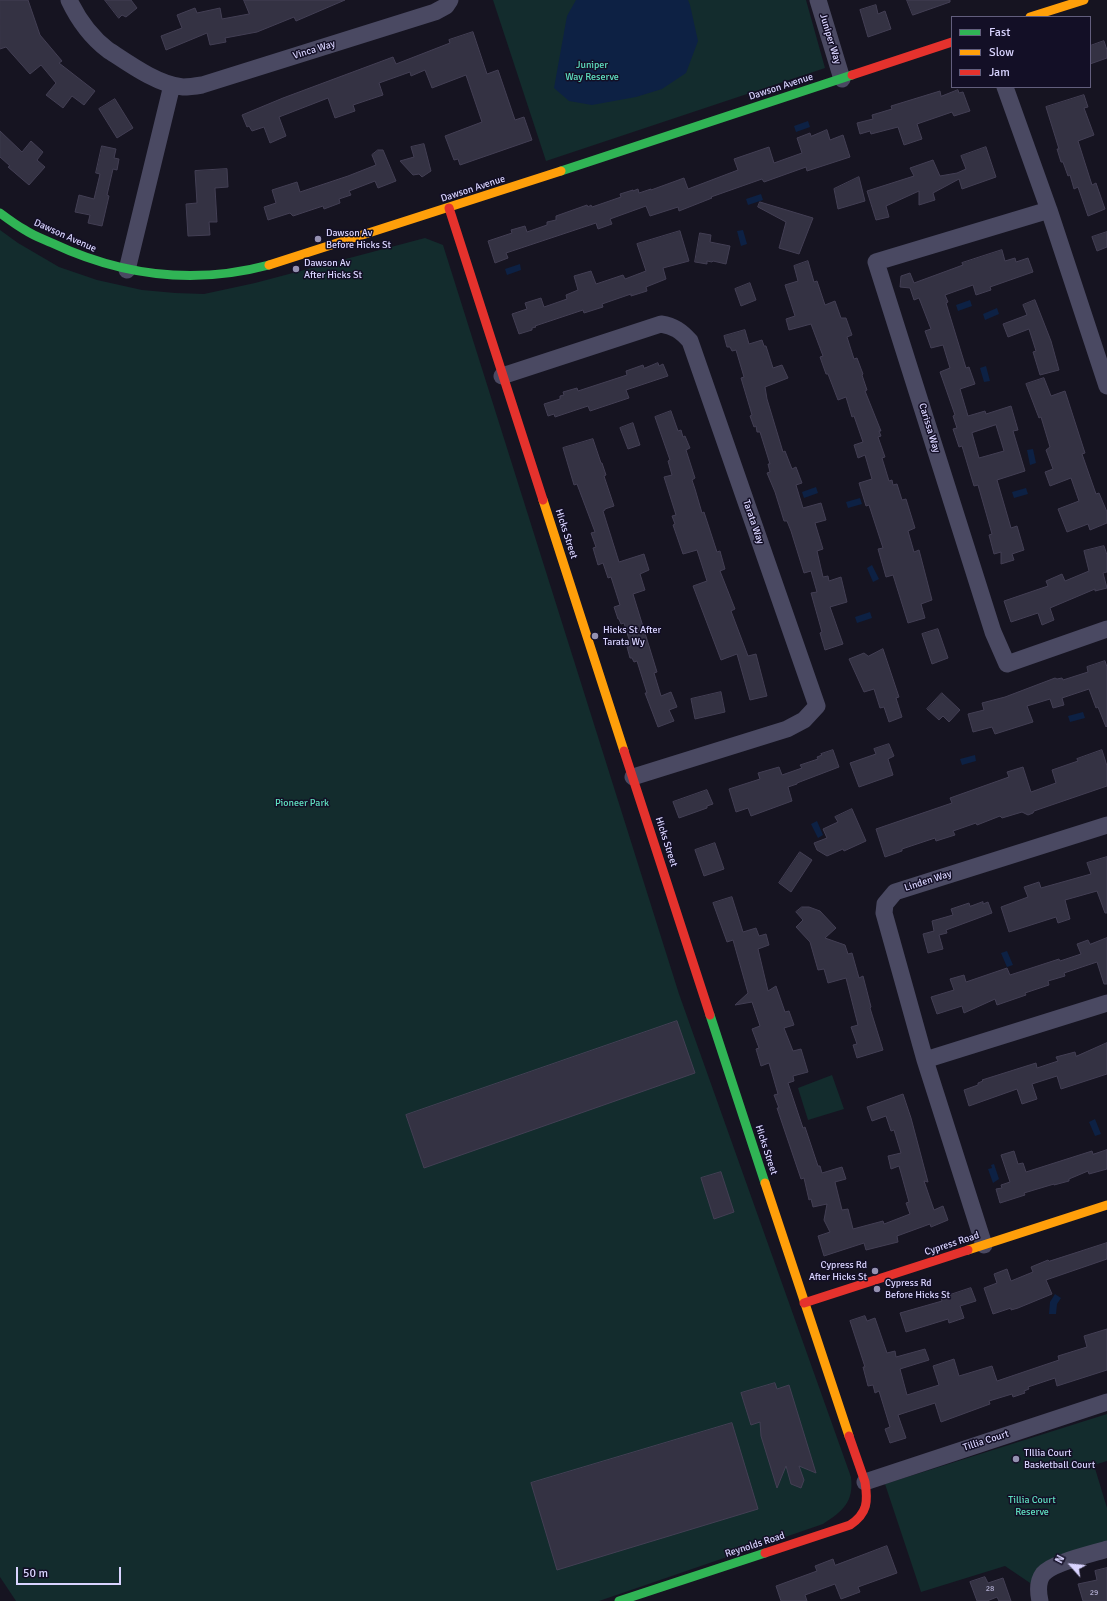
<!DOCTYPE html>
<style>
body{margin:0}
#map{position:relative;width:1107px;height:1601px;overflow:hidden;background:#161421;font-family:Signika,sans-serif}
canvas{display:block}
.legend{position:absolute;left:951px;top:16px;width:140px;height:72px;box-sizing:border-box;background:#130f26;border:1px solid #625e7d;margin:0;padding:5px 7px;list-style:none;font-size:12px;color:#d9d4ff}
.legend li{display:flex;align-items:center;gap:8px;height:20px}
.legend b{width:20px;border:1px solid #625e7d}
.north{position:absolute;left:1051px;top:1545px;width:40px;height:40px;-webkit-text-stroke:3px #130f26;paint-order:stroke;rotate:297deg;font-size:11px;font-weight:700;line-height:16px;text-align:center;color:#d9d4ff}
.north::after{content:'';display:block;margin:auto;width:14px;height:18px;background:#d9d4ff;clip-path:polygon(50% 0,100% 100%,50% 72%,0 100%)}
.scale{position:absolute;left:16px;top:1567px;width:105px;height:18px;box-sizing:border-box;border:2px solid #d9d4ff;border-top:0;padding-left:5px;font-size:12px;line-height:14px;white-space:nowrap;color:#d9d4ff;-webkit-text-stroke:3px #130f26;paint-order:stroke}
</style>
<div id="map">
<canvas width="1107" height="1601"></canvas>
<ul class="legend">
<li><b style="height:5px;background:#30b455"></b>Fast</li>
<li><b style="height:5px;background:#ff9f0a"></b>Slow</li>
<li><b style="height:5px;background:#e5322d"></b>Jam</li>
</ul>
<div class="north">N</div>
<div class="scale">50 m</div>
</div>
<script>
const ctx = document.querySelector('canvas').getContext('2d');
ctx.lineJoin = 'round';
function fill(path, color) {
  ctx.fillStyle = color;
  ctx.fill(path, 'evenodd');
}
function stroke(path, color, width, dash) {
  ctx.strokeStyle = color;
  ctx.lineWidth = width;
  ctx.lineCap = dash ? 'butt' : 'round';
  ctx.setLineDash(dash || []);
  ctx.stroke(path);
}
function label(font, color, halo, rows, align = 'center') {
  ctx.font = font + ' Signika,sans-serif';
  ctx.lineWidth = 3;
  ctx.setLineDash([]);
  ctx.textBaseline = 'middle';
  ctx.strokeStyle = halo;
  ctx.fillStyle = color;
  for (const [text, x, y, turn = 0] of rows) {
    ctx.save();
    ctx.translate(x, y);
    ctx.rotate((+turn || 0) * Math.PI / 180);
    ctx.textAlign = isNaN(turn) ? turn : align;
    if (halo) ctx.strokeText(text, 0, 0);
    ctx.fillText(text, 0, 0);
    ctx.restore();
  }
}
fill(new Path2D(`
 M493 0H806L825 68 546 161Z
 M0 230 18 243 59 267 97 280 142 290 175 293 204 294 255 283 425 238 443 245 679 994 851 1477C854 1502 843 1511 823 1524L599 1601H16L0 1577Z
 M832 1075 844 1109 808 1120 798 1088Z
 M1107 1414V1461L1094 1465 1107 1508V1549L1059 1564 1039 1589 1005 1566 921 1592 885 1484Z`), '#132c2d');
fill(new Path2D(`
 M576 0H688L690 5 698 41 686 73 662 89 636 97 592 105 569 101 554 88 567 16Z
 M808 121 810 127 796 132 794 126Z
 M761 194 763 200 748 205 746 199Z
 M743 230 747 244 741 246 737 231Z
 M520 264 521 270 507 275 505 269Z
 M970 300 972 306 958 311 956 305Z
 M997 308 999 314 985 320 983 314Z
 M986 366 990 381 984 382 980 368Z
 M1033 449 1036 463 1030 465 1027 450Z
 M816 487 818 493 804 498 802 492Z
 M1026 488 1028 494 1014 498 1012 492Z
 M860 498 862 504 848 508 846 502Z
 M872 565 879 579 873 582 867 568Z
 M870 612 872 618 857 623 855 617Z
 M1083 712 1085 718 1070 722 1068 716Z
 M975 755 976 761 962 765 960 759Z
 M817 821 823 835 818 838 811 824Z
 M1007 951 1013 965 1007 967 1001 953Z
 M1095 1119 1101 1134 1095 1136 1089 1122Z
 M994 1164 999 1179 993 1183 988 1169 992 1168 991 1165Z
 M1055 1294 1061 1298 1057 1304 1056 1314H1049L1050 1302Z`), '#0d2144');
const building = new Path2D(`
 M0 0H28L40 35 62 61 59 63 95 91 84 105 72 96 63 108 46 95 56 83 41 65 30 74 6 47 0 49Z
 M105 0H131L137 8 126 17 122 15 119 18Z
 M244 0H345L296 21 294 17 257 32 225 38 226 42 210 45 207 33 166 50 161 36 182 28 177 15 195 8 197 13 220 8 222 19 249 14Z
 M907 0H950V2L913 15Z
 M876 5 878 14 885 11 891 29 868 37 860 10Z
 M473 32 487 74 498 70 515 120 524 117 532 140 460 165 458 159 454 160 445 136 482 122 466 75 432 88 425 70 411 76 410 72 379 83 383 95 353 105 355 111 335 118 328 98 279 117 286 136 270 143 264 127 252 131 249 126 247 127 242 115 283 98 393 57 396 64 450 43 449 40Z
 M1104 41 1107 50V58L1090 64V46Z
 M958 90 959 93 963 92 970 111 954 116 952 112 917 124 922 139 904 145 898 127 871 134 870 131 860 134 857 123 873 119 872 115 892 109 891 106 940 91 941 96Z
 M1084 95 1088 107 1084 108 1094 135 1078 141 1092 185 1096 183 1105 209 1088 216 1078 187 1074 189 1070 175 1068 176 1063 162H1061L1057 149H1059L1046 107Z
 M115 99 133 128 117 138 99 109Z
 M827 130 830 140 843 135 850 157 807 171 806 167 764 182 762 179 711 197 712 198 679 211 678 207 650 216 646 206 610 219 612 224 598 229 596 223 506 253 508 258 495 263 488 241 512 233 511 230 525 226 527 232 547 225V222L556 220V216L587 205 588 207 591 205 592 207 621 197 620 194 633 190V191L638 189 639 193 651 189V190L684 178 688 189 738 170 734 159 769 147 774 163 802 153 797 138 810 133 811 136Z
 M0 131 22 152 31 141 43 152 37 160 45 167 29 185 8 167 10 166 0 157Z
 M424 144 431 171 422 177 419 174 413 175 400 161 414 157 411 147Z
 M102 146 116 149 114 158 119 159 117 170 113 169 107 195 109 196 102 226 88 223 90 215 75 212 79 195 94 199 100 174 96 173Z
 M986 147 996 177 962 189 959 179 933 193 935 200 919 205V191L886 206 889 217 876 220 867 191 914 176 910 168 933 160 940 176 957 173 966 169 961 156Z
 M378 150H383L396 181 378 188 375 181 349 191 351 195 339 199 340 203 324 209 323 206 293 216 290 213 268 220 264 207 276 203 272 190 297 182 300 192 348 176 376 165 372 155Z
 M227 169 228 187 215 188 217 222H209L210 235 188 236 186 204 197 203 195 171Z
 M859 177 865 201 838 209 834 189Z
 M760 202 813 218 799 254 779 248 786 222 758 207Z
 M680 231 689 261 663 268 666 279 646 287 647 291 631 296V294L602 304 603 307 584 313 583 310 535 326 536 327 532 328V330L519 334 512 314 527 309 525 303 541 298 544 307 567 299 566 295 578 290 574 276 591 271 596 284 623 275 625 279 646 271 637 244Z
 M1107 232V247L1097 251 1092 237Z
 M700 233 711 235 710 242 730 246 726 264 713 261 712 262 707 261V264L695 262Z
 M1002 250 1005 261 1015 258 1016 262 1028 258 1033 272 990 287 991 290 976 295 973 285 945 295 948 302 946 303 966 368 969 367 975 384 960 389 968 416 985 411 986 414 1011 406 1018 430 1013 431 1025 471 997 480 1011 528 1017 526 1024 550 1012 554 1014 560 1001 564V552L994 554 989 535 992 534 978 485 974 486 962 446 959 447 953 429 957 428 953 416 955 415 940 372 950 368 943 345 931 348 925 331 931 329 919 298 914 300 910 288 900 287 901 276 910 273 914 283 963 265 962 263ZM996 425 1004 451 979 458 972 433Z
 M808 261 814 282 817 281 825 305 835 301 841 318H846L852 335 847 337 854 359 857 358 863 374 862 375 867 390 865 391 881 431H879L881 436 878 437 885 457 882 458 889 481 892 480 893 485 897 484 902 500 906 499 915 528 908 531 914 552 919 550 932 600 921 604 925 618 908 623 893 575 886 577 878 549 883 548 869 505 866 506 859 483 872 479 865 455 858 458 854 445 863 442 854 416 852 417 846 397 838 400 828 374H826L820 357 823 356 811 324 789 330 786 319 795 316 785 285 798 281 794 266Z
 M750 283 756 300 741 306 735 289Z
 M1035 300 1051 341 1059 370 1040 375 1033 352 1036 351 1029 329 1008 337 1003 324 1027 315 1023 305Z
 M745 330 749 344 762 340 764 346H766L773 368 782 365 788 378 765 387 767 399 783 452 785 451 792 469 796 467 802 483 796 485 803 508 821 503 826 520 815 523 823 549 817 551 823 577 828 576 829 581 841 577 847 602 830 607 843 644 825 650 820 633 822 632 811 593 817 592 811 571 804 573 791 531 787 521H784L775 492 767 473 770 472 768 464H770L760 432H757L756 426 754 427 750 416 752 415 741 378 744 377 736 350 732 351 730 347H727L724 336Z
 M658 363 659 366 663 364 668 376 626 390 629 398 590 411 588 406 555 417 554 414 548 416 544 404 560 399V396L564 395 563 392 577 388 578 391 627 375 626 371 643 365 644 368Z
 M1044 378 1051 396 1065 391 1085 453 1082 454 1096 494 1099 493 1107 512V523L1090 530 1088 524 1067 532 1058 509 1079 501 1071 478 1050 486 1045 472 1053 469 1046 450 1050 447 1041 417 1039 418 1026 384Z
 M671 411 678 431 681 430 683 437 685 436 690 448 686 450 695 478 692 480 695 489 702 513 704 512 717 552 720 551 725 569 720 571 735 609 731 611 748 656 756 654 767 696 750 700 737 654 721 660 693 586 707 581 697 550 683 554 673 525 675 524 672 516 676 515 664 477 672 475 668 461 670 460 655 417Z
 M633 423 640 445 628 449 620 428Z
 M593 439 601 463H602L606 475 604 476 614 506 605 509V510L603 511 619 562 644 554 649 570 640 574 645 590 633 594 657 672 654 673 661 696 671 692 677 707 669 710 674 721 658 727 645 693H647L637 661 634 662 632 658H630L627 647 631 646 624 623 621 624 619 619H618L614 607 620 605 611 577 608 578 603 563 598 565 593 548 596 547 591 533 595 532 577 484 574 485 563 448Z
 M1104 546 1107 555V572L1103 573 1107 588 1095 591V589L1050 608 1054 620 1042 625 1038 613 1011 622 1004 601 1048 586 1046 581 1062 574 1065 581 1089 571 1084 551Z
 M938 629 948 658 932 664 922 634Z
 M883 649 899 697 896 698 902 717 889 722 884 707 880 708 874 689 864 692 849 659 864 653 868 656Z
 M1105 661 1107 667V726L1106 727 1098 707 1096 708 1089 689 1062 698 1064 705 1053 708 1050 699 1027 706 1033 722 995 734 992 727 973 732 968 714 984 710 982 703 1005 697 1055 678 1057 679 1062 678 1063 680 1088 672 1087 667Z
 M721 692 725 712 695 719 691 699Z
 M942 693 960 710 949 722 943 716 939 720 927 709Z
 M889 744 894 756 888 759 893 775 859 787 850 763 876 754 874 749Z
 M833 750 839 767 797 783V784L788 787 792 801 751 816 748 808 736 812 729 789 760 779 758 773 779 767 782 775 802 768 800 765 818 759 817 757 822 755 821 754Z
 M1102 750 1107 766V786L1034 811 1033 813 1028 815 1022 812 1002 818 1000 816 977 825 976 823 953 831 955 835 936 841 935 838 902 849V851L885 857 876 829 952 803 950 798 1009 777 1007 772 1023 767 1031 792 1056 783 1052 770 1078 761 1077 759Z
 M707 790 713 804 707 806V808L679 818 673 802Z
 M852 809 866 841 844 851 843 849 827 856 817 850 814 843 827 838 823 829 838 822 835 817Z
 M715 843 724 869 704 876 695 850Z
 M800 852 812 860 791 892 779 883Z
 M1107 857V913H1105L1097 891 1065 900 1070 919 1058 923 1056 917 1009 932 1001 907 1028 897 1024 887 1039 882 1041 888 1091 874 1087 863Z
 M732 897 743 932 756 928 759 936 766 934 769 945 758 949 768 991 776 986 785 1012 789 1011 794 1025 784 1028 793 1051 801 1049 808 1072 793 1076 794 1081 788 1083 803 1128 805 1127 818 1166H820L822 1173 842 1167 846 1179 835 1182 842 1210 848 1209 853 1229 883 1221 884 1224 910 1214 906 1203 909 1202 899 1166 891 1169 888 1156 901 1153 894 1130 891 1131 886 1116 872 1121 867 1107 903 1094 911 1118 928 1182 924 1181 934 1210 943 1206 948 1220 931 1227 930 1224 897 1236 898 1242 866 1250 864 1243 824 1256 818 1236 830 1232 824 1220 827 1204 813 1207 811 1199 809 1200 804 1178 801 1179 777 1108H779L774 1095 778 1094 769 1063 761 1066 756 1049 759 1048 752 1029 760 1026 752 1002 735 1005 748 993 733 940 727 942 713 903Z
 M983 902V904L988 902 992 913 946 930 947 933 939 935 943 949 928 953 923 934 934 931 932 921 953 915 951 909 969 903 970 906Z
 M802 907H809L820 911 836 928 825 938 845 945 848 954 852 953 859 978 863 976 871 1007 870 1008 883 1050 857 1058 853 1045 857 1044 851 1027 858 1025 846 978 828 983 824 969 818 970 810 942 796 927 803 920 796 912Z
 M1107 938V984H1104L1097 962 1064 973 1065 976 1048 981 1049 985 1025 993 1026 995 997 1005 995 999 964 1013 962 1006 937 1014 931 997 954 990 950 979 964 975 966 982 1007 968 1010 975 1059 959 1060 961 1081 954 1077 944 1088 940 1090 944Z
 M677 1021 695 1073 424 1168 406 1115Z
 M1107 1043V1074L1061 1089 1057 1076 1032 1084 1037 1099 1022 1104 1017 1089 969 1106 964 1090 978 1085V1083L983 1081 982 1080 1036 1063 1037 1068 1058 1061 1056 1057 1075 1052 1076 1056Z
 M1107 1150V1169L1089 1174 1088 1171 1069 1179V1181L1054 1185V1184L1024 1193 1025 1195 1000 1203 996 1189 1002 1188 1001 1185 1010 1182 1001 1155 1014 1151 1018 1164 1023 1163 1026 1172 1092 1151 1093 1154Z
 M721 1172 734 1212 714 1219 701 1178Z
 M1107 1243V1259L1046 1280 1052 1294 1018 1308 1011 1310V1308L993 1314 984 1288 997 1283 994 1274 1007 1269 1011 1281 1033 1272 1031 1267 1048 1260 1049 1261Z
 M971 1288 976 1301 960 1306 964 1318 949 1323 948 1319 906 1332 900 1313 942 1301 941 1298Z
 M865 1316 867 1321 875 1318 887 1353 895 1351 896 1357 925 1349 929 1360 900 1369 907 1395 939 1385 933 1366 954 1359 959 1376 992 1366 997 1381 1059 1360 1058 1356 1087 1347 1084 1336 1107 1329V1370L1057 1386 1055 1378 1028 1387 1029 1389 1024 1391 1025 1393 1013 1397 1012 1394 989 1401 990 1404 941 1422 935 1403 898 1415 906 1438 890 1443 885 1429 890 1427 879 1391 875 1393 873 1385 868 1386 863 1367H865L850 1321Z
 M775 1383 777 1389 789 1385 816 1473 799 1466 804 1480 801 1488 791 1484 786 1466 777 1488 761 1436 760 1422 751 1425 741 1393Z
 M732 1423 758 1509 557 1570 531 1483Z
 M887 1546 897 1573 858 1587 860 1592 841 1599 835 1584 805 1595 807 1601H781L776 1586 817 1571 815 1566 833 1559 835 1565Z
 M1107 1568V1601H1083L1078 1584 1097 1580 1095 1571Z
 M985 1577 988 1583 1003 1578 1011 1601H999L997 1597 987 1601H977L970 1582Z`);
fill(building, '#343243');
stroke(building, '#433f54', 1);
stroke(new Path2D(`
 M69 0C78 19 91 37 108 50 128 63 158 85 183 87 189 87 196 86 202 85L435 12 446 6 450 0
 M818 0 842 79
 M1005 87 1049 210 1107 386
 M1049 210 876 262 993 632 1007 664 1107 629
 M127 270 172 85
 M502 376 661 324C674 326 681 331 690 341L817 706 804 720 787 729 633 777
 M925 1060 1107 1003
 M984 1245 925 1060 884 913 885 904 895 892 1107 825
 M865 1482 1107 1402
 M1040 1601C1038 1592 1037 1582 1043 1574 1053 1562 1092 1554 1107 1549`), '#4a4962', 17);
stroke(new Path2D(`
 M561 171 852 75
 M0 213C8 219 16 225 25 230 34 236 43 239 52 243 122 276 194 285 269 265
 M710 1015 765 1183
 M619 1601 765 1553`), '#30b455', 9);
stroke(new Path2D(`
 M1030 17 1084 0
 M269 265 561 171
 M543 500 624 751
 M765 1183 849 1436
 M968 1250 1107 1205`), '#ff9f0a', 9);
stroke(new Path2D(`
 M852 75 952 42
 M449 208 543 500
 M624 751 710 1015
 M804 1303 968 1250
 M765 1553 850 1525C868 1513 868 1501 865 1482L849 1436`), '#e5322d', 9);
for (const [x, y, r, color] of [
 [318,239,4,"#9591b1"],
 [296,269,4,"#9591b1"],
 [595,636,4,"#9591b1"],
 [875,1271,4,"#9591b1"],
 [877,1289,4,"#9591b1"],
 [1016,1459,4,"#9591b1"]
]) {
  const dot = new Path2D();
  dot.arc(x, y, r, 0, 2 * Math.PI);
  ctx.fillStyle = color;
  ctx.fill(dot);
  stroke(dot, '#130f26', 1.5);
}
label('8px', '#b0acd0', null, [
 ["28",990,1589],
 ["29",1094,1593]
]);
label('10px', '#d9d4ff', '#130f26', [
 ["Juniper Way",830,39,73],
 ["Vinca Way",314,50,-17],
 ["Dawson Avenue",781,87,-18],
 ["Dawson Avenue",473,189,-18],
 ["Dawson Avenue",65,236,24],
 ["Carissa Way",929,428,73],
 ["Tarata Way",753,522,71],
 ["Hicks Street",566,534,72],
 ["Hicks Street",666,842,72],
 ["Linden Way",928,881,-18],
 ["Hicks Street",766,1150,72],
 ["Cypress Road",952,1244,-18],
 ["Tillia Court",986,1441,-18],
 ["Reynolds Road",755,1545,-18]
]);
label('10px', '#5fe0c0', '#130f26', [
 ["Juniper",592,65],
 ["Way Reserve",592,77],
 ["Pioneer Park",302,803],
 ["Tillia Court",1032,1500],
 ["Reserve",1032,1512]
]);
label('10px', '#d9d4ff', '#130f26', [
 ["Dawson Av",326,233],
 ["Before Hicks St",326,245],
 ["Dawson Av",304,263],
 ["After Hicks St",304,275],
 ["Hicks St After",603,630],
 ["Tarata Wy",603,642],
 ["Cypress Rd",867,1265,"right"],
 ["After Hicks St",867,1277,"right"],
 ["Cypress Rd",885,1283],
 ["Before Hicks St",885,1295],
 ["TIllia Court",1024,1453],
 ["Basketball Court",1024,1465]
], 'left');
</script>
